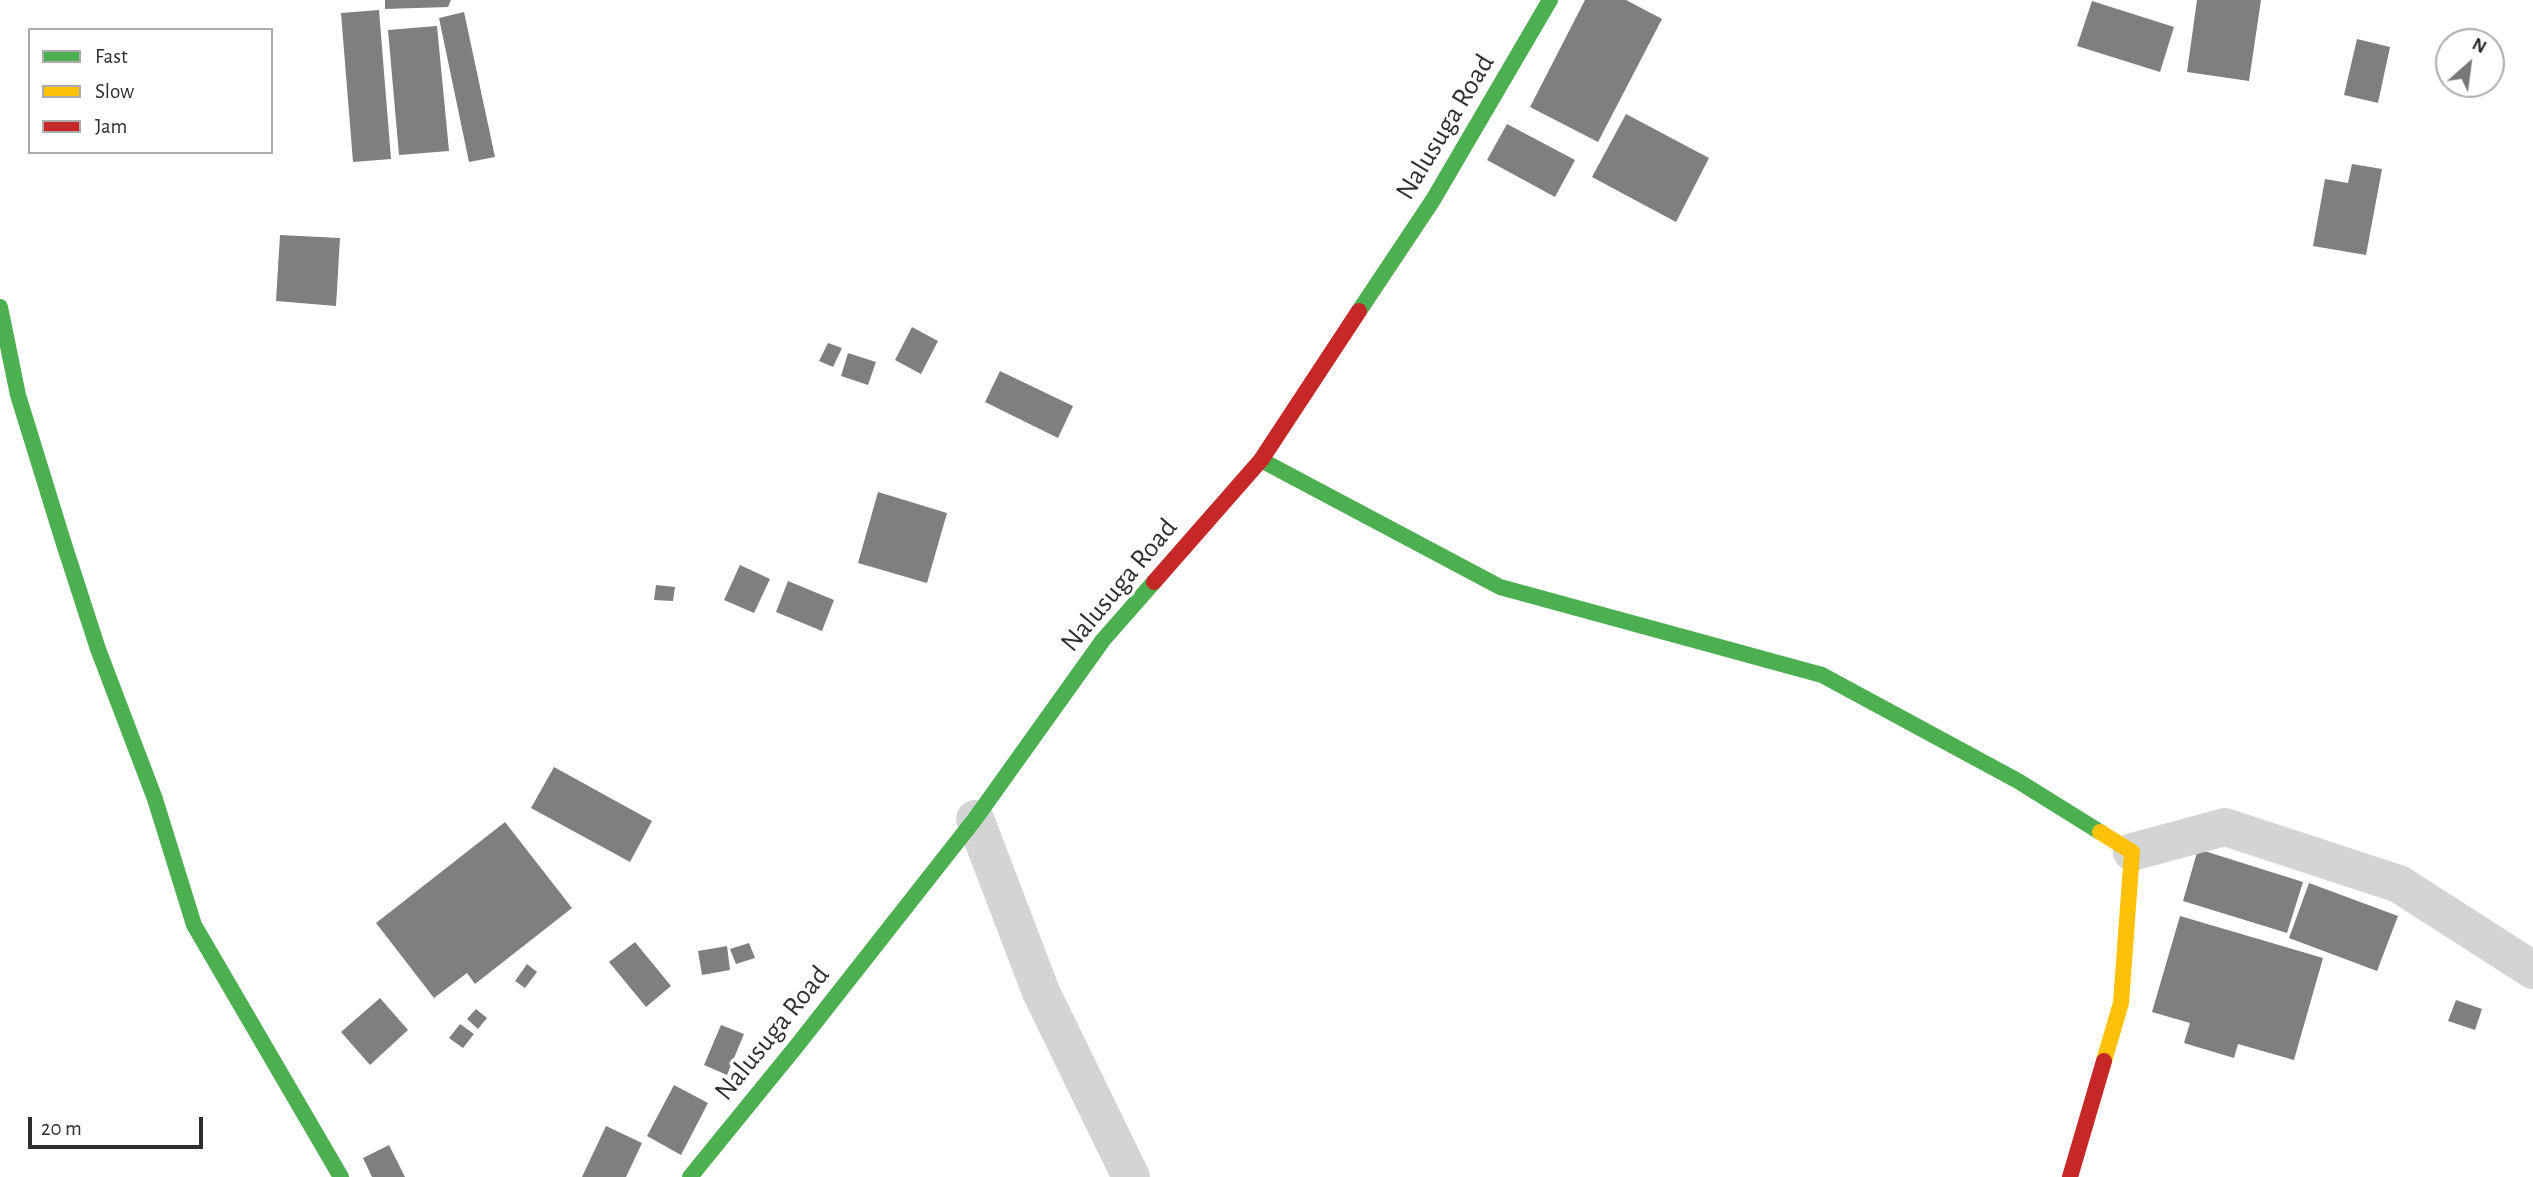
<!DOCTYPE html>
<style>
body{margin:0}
#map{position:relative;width:2533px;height:1177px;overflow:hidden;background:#fff;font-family:"Alegreya Sans",sans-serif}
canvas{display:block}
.legend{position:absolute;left:28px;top:28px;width:245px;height:126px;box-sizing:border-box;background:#fff;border:2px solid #acacac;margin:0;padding:9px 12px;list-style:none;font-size:21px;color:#2f2f2f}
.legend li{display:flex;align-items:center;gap:14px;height:35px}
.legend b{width:35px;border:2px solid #acacac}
.north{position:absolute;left:2435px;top:28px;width:70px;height:70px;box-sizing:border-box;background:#fff;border:2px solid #acacac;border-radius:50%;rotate:28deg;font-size:19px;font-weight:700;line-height:28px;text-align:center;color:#2f2f2f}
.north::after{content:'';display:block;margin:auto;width:24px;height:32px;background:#787878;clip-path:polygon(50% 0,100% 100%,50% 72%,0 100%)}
.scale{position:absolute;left:28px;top:1117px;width:175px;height:32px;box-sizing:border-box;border:4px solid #2f2f2f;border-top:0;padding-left:9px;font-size:21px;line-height:24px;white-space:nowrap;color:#2f2f2f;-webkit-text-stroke:5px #fff;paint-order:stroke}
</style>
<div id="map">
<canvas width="2533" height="1177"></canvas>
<ul class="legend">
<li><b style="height:9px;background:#4caf50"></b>Fast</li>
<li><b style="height:9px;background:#ffc107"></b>Slow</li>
<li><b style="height:9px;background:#c62828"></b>Jam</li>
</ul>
<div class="north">N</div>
<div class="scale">20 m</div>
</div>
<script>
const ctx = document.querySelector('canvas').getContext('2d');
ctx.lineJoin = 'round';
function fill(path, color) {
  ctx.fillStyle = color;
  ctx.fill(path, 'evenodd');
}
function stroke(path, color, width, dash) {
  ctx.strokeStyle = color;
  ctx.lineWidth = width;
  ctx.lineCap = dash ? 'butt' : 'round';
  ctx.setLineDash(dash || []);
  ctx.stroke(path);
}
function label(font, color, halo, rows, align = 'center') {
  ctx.font = font + ' "Alegreya Sans",sans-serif';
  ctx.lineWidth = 7;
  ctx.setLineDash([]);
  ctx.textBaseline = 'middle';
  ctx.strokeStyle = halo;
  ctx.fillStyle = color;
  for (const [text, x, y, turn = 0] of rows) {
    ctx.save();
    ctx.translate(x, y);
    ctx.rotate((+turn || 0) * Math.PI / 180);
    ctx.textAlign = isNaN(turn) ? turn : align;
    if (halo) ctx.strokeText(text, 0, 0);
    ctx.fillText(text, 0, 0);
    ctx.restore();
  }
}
fill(new Path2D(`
 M385 0H451L448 7 385 9Z
 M1585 0H1626L1662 19 1598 142 1530 107Z
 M2197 0H2261L2249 81 2187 72Z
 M2092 1 2174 27 2160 72 2077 46Z
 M379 10 391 159 353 162 341 13Z
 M464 12 495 157 469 162 439 18Z
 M437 26 449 151 399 155 388 30Z
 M2357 39 2390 47 2378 103 2344 95Z
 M1626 114 1709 158 1676 222 1592 177Z
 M1507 124 1575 160 1555 197 1487 160Z
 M2352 164 2382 169 2366 255 2313 246 2325 179 2348 183Z
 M280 235 340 238 336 306 276 301Z
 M912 327 938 341 921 374 895 360Z
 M828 343 842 348 833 367 819 361Z
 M848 353 876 362 868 385 841 376Z
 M1000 371 1073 406 1058 438 985 402Z
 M878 492 947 513 927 583 858 563Z
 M740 565 770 579 754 613 724 600Z
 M788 581 834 600 822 631 776 612Z
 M656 585 675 587 673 601 654 600Z
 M554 767 652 821 630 862 531 808Z
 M505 822 572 908 475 984 467 973 434 998 376 923Z
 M2198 849 2303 882 2287 933 2183 901Z
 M2309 883 2398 916 2377 971 2289 938Z
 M2180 916 2323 958 2294 1060 2238 1044 2234 1058 2184 1043 2190 1023 2152 1012Z
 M635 942 671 986 646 1007 609 962Z
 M749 943 755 958 736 964 730 949Z
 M727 946 730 970 702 975 698 951Z
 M527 964 537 972 525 988 515 981Z
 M380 998 408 1030 370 1065 341 1032Z
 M2456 1000 2482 1009 2475 1030 2448 1021Z
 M476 1009 487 1018 478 1029 467 1019Z
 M460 1024 474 1034 463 1048 449 1038Z
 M721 1025 744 1034 727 1075 704 1065Z
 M674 1085 708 1103 681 1155 647 1136Z
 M606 1126 642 1143 626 1177H582Z
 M389 1145 405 1177H372L363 1158Z`), '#7f7f7f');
stroke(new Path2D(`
 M975 819 1041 992 1131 1177
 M2132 852 2225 827 2399 884 2533 970`), '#d4d4d4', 38);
stroke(new Path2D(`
 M0 307 18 395 63 541 98 649 155 799 194 925 341 1177
 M1359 311 1433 200 1550 0
 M1261 460 1500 587 1822 675 2018 781 2100 832
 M690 1177 799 1043 975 819 1103 640 1154 582`), '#4caf50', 16);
stroke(new Path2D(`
 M2100 832 2132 852 2121 1003 2104 1061`), '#ffc107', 16);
stroke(new Path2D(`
 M1154 582 1261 460 1359 311
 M2070 1177 2104 1061`), '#c62828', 16);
label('28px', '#2f2f2f', '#fff', [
 ["Nalusuga Road",1445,127,-59],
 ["Nalusuga Road",1119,585,-50],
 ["Nalusuga Road",772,1033,-51]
]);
</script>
